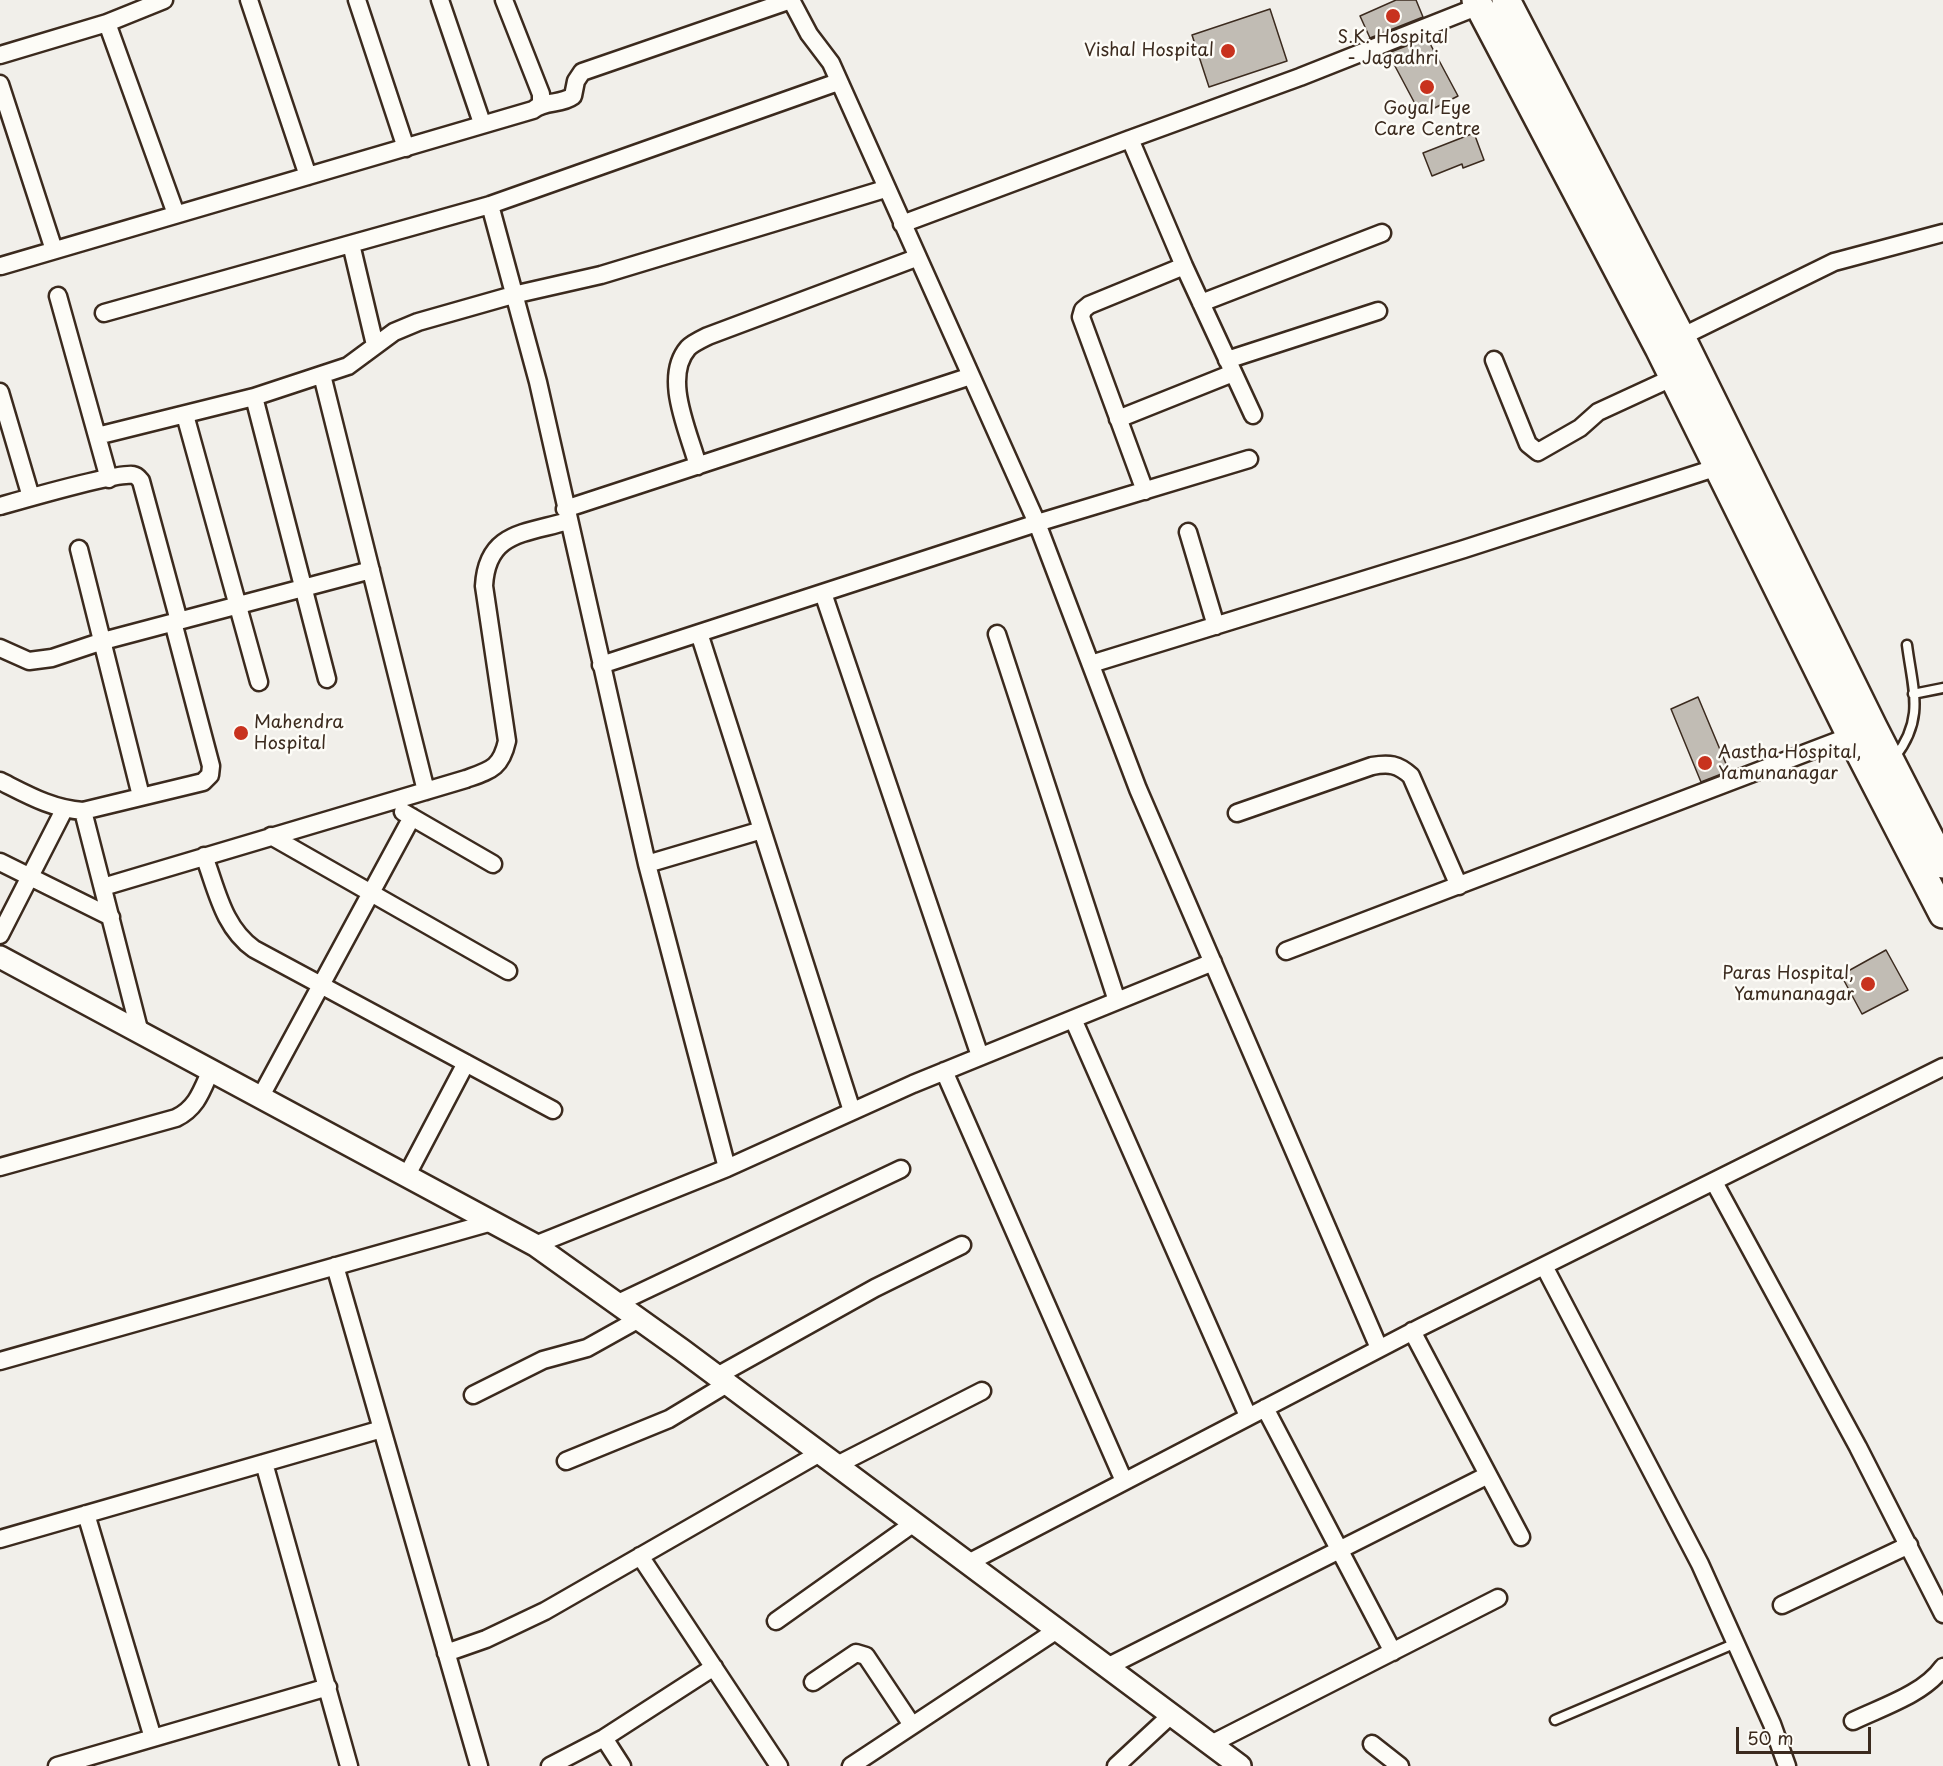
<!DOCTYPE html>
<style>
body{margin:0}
#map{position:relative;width:1943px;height:1766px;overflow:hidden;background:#f1efea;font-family:"Playpen Sans",sans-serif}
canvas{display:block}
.scale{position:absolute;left:1736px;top:1727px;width:135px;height:27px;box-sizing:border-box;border:3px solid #3b2a1e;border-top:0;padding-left:8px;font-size:18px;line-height:21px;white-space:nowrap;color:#3b2a1e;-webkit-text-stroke:4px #fdfcf7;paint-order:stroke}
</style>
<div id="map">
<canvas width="1943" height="1766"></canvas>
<div class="scale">50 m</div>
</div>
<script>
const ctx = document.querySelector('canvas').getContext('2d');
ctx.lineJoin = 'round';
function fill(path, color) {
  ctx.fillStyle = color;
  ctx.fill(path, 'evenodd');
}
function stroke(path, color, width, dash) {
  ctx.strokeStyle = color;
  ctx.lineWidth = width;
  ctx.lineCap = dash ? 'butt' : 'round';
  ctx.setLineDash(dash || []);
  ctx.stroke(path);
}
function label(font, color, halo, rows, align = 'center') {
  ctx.font = font + ' "Playpen Sans",sans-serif';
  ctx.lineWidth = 5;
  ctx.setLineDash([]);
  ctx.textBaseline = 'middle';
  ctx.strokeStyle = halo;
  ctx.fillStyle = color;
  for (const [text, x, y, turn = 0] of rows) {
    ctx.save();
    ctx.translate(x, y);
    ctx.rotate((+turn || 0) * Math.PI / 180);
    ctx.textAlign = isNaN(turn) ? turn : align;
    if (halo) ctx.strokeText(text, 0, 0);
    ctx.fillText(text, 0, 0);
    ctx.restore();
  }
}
const building = new Path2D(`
 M1396 0H1416L1423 17 1370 38 1360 16Z
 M1270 9 1287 61 1209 87 1192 35Z
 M1427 38 1458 96 1421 115 1388 53Z
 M1474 133 1484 160 1463 168 1462 164 1432 176 1423 153Z
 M1698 697 1729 771 1701 782 1671 709Z
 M1886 950 1908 990 1862 1014 1841 975Z`);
fill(building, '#c1bcb4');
stroke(building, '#3b2a1e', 1.5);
const service = new Path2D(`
 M1913 694 1943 688
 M1895 757C1925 718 1913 691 1907 645
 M1555 1720 1736 1643`);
const minor = new Path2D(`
 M249 0 308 176
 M357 0 406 148
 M440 0 482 123
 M504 0 541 94V104
 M791 0 809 34 831 63 1037 523 1138 789 1379 1348
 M107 23 176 214
 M0 55 107 23 164 0
 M0 84 54 250
 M490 205 538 382 647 864 727 1168
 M902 224 1130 139
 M351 244 375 345
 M1 266 533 110C545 100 561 105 573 96L576 81 582 72 791 0
 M58 296 109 479
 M1201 303 1382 233
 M104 313 490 205 838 82
 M1675 340 1834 262 1943 233
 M1227 360 1378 311
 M1494 360 1528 444 1538 452 1580 428 1598 412 1674 377
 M322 375 426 791
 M0 392 31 497
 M254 397 327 679
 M185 415 259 682
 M1253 415 1184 266 1130 139 1300 77 1479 6
 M1118 419 1233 373
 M97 436 254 397 348 366 394 332 418 322 513 295 601 275 885 189
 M698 466C689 432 662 378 688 348 693 343 702 339 708 336L916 258
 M1145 491 1081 317 1083 310 1089 305 1184 266
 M0 506C21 500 118 472 133 475 138 476 138 478 141 481L179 621
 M565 509 971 376
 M1188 532 1216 626
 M79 549 141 796
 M823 593 980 1056
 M699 633 852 1111
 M997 634 1117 1001
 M0 648 29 661 52 658 103 641 371 570
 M1091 664 1464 549 1718 467
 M601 665 1037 523 1249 459
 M0 781C28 795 52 809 83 811L203 782 210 775 211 766 173 622
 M83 811 140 1033
 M403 812 493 864
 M1237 813 1372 766C1389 763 1398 764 1411 776L1459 886
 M271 836 508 971
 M204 856C217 890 223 927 254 949L553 1110
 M0 862 111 917
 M647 864 762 830
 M103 887 466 779C491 770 501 768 507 741L484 586C487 532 524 534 568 521
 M0 935 64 810
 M1286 951 1858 733
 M1073 1019 1248 1416
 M944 1071 1124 1481
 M261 1096 412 817
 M0 1167 176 1118C197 1108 202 1090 211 1070
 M407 1175 466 1063
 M1714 1182 1858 1447 1943 1614
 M535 1245 727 1168 913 1084 1213 962
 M335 1266 479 1766
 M1544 1266 1700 1564 1772 1724 1787 1766
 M616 1304 901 1169
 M1412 1331 1521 1537
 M0 1361 492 1222
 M717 1376 875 1288 962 1245
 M473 1395 543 1360 587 1348 639 1319
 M1265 1408 1393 1652
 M566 1461 669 1419 727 1384
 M264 1463 349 1766
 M837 1465 982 1391
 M86 1514 153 1738
 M0 1539 382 1429
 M640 1556 779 1766
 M968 1563 1421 1327 1943 1067
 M1782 1605 1909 1545
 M776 1621 914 1523
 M446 1653 486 1639 545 1611 820 1453
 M1107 1667 1488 1475
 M813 1682 856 1653 866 1656 912 1725
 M1853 1721C1882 1707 1924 1694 1943 1667
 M604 1738 622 1766
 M1211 1744 1498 1598
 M1372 1744 1400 1766
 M57 1766 328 1687
 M550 1766 604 1738 714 1667
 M851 1766 1057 1630
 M1116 1766 1171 1715`);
const tertiary = new Path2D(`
 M0 957 535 1245 682 1350 1240 1766`);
const primary = new Path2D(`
 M1476 0 1659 348 1851 736 1943 914
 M1506 0 1681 337 1873 727 1943 864`);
stroke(service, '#3b2a1e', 13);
stroke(minor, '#3b2a1e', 21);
stroke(tertiary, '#3b2a1e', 26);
stroke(primary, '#3b2a1e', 32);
stroke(service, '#fdfcf7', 8);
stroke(minor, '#fdfcf7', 16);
stroke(tertiary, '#fdfcf7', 21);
stroke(primary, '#fdfcf7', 27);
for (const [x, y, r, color] of [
 [1393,16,8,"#c8321e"],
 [1228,51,8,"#c8321e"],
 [1427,87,8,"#c8321e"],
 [241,733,8,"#c8321e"],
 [1705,763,8,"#c8321e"],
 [1868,984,8,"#c8321e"]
]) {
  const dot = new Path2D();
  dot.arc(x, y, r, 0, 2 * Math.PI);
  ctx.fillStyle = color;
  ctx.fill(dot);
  stroke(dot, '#fdfcf7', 2);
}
label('18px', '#3b2a1e', '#fdfcf7', [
 ["S.K. Hospital",1393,38],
 ["- Jagadhri",1393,59],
 ["Vishal Hospital",1214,51,"right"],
 ["Goyal Eye",1427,109],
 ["Care Centre",1427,130],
 ["Mahendra",254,723,"left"],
 ["Hospital",254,744,"left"],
 ["Aastha Hospital,",1718,753,"left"],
 ["Yamunanagar",1718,774,"left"],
 ["Paras Hospital,",1854,974,"right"],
 ["Yamunanagar",1854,995,"right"]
]);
</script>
